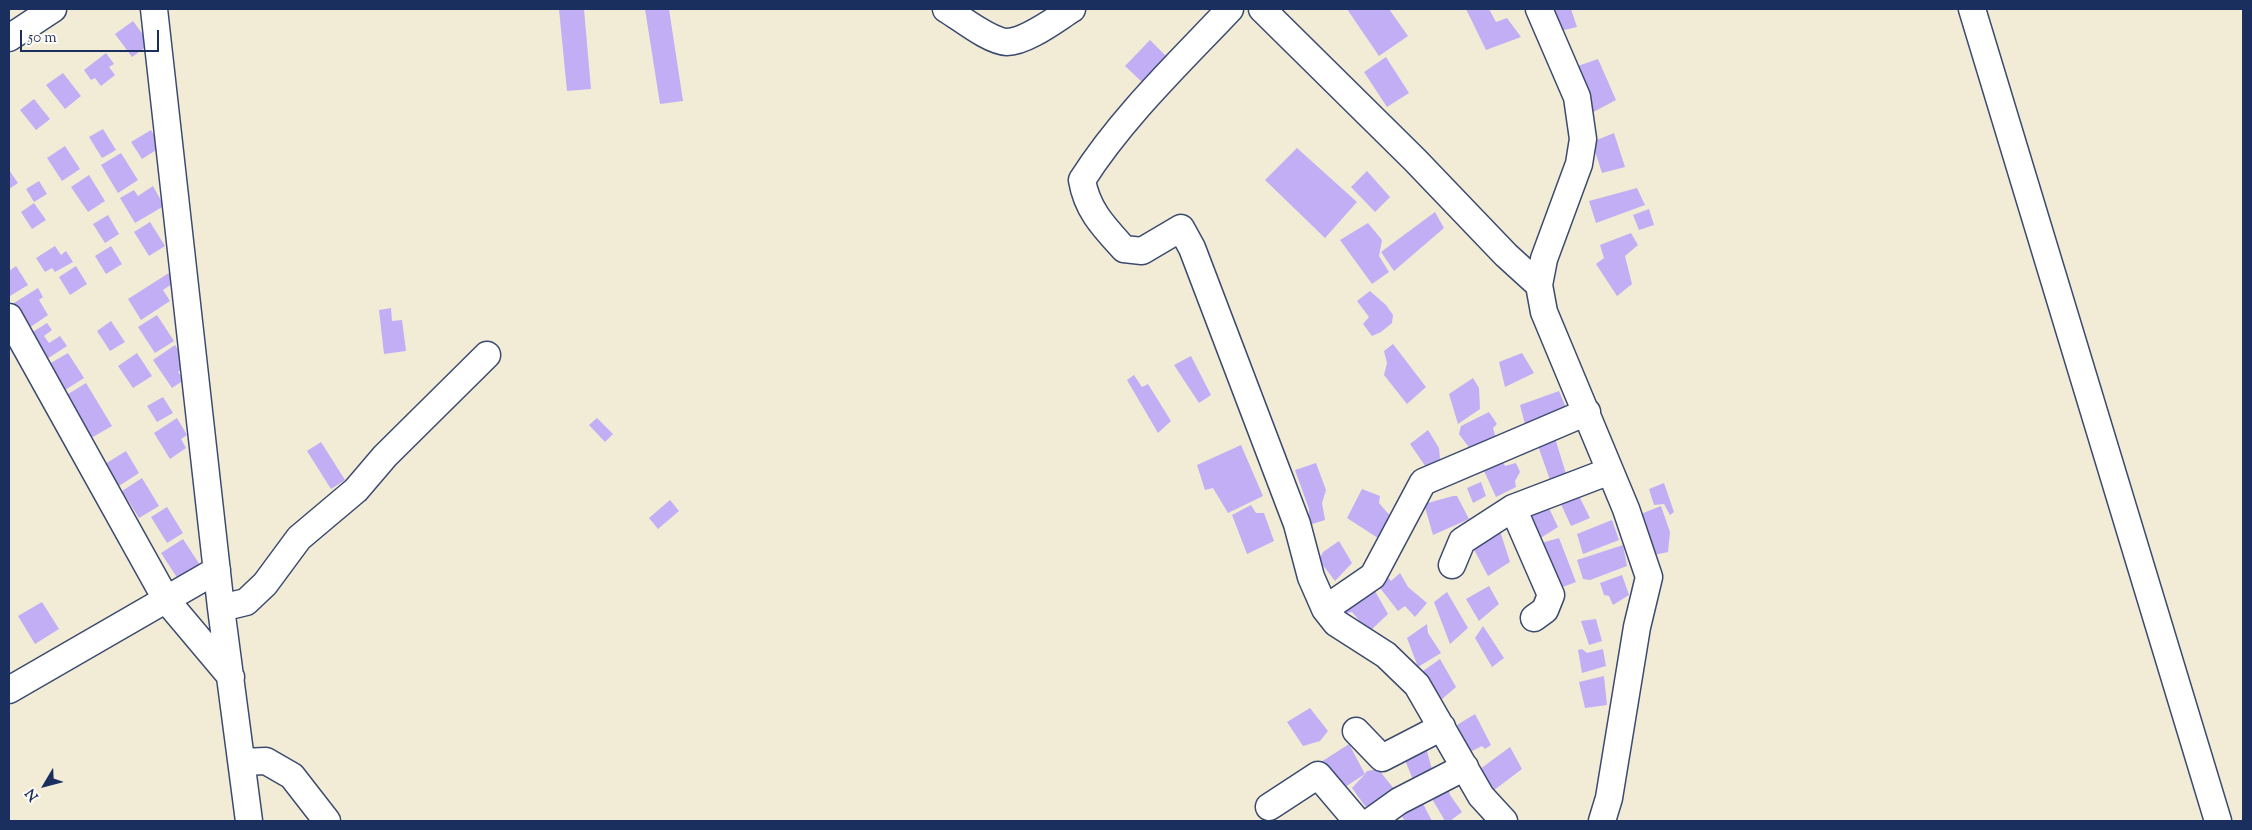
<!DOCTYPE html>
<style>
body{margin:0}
#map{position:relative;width:2252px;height:830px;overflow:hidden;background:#f2ecd6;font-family:"Sorts Mill Goudy",serif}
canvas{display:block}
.frame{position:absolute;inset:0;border:10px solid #1b2f5e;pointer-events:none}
.north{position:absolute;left:20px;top:760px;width:50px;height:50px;-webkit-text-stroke:4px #fdfcf7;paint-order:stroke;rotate:233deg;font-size:14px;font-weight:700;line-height:20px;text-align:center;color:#1b2f5e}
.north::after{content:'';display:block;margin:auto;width:18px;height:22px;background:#1b2f5e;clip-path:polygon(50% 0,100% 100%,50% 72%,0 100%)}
.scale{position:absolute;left:20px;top:30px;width:139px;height:22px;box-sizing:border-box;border:2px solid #1b2f5e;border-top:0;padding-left:6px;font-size:15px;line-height:18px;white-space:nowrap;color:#1b2f5e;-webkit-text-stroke:4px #fdfcf7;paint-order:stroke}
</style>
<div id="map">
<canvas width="2252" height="830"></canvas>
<div class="frame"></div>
<div class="north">N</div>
<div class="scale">50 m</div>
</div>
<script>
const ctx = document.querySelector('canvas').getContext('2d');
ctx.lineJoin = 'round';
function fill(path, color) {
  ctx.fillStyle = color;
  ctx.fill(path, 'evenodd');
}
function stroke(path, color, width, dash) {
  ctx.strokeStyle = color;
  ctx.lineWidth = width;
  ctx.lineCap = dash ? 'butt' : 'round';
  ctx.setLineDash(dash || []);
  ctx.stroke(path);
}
fill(new Path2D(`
 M559 9H584L591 89 567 91Z
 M645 9H669L683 101 660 104Z
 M1347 9H1389L1408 36 1379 56Z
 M1466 9H1489L1496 22 1507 18 1521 37 1486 50Z
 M1547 9H1571L1577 27 1556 32Z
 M133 21 150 44 132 57 115 34Z
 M1150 40 1168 58 1143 83 1125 66Z
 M106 53 114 64 109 67 115 75 101 86 95 78 91 80 84 70Z
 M1386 57 1409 93 1387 107 1364 72Z
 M1598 59 1616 100 1586 116 1572 68Z
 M63 73 81 96 65 109 46 85Z
 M34 99 50 119 36 130 20 110Z
 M103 129 116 150 102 158 89 137Z
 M151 130 161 147 142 159 131 142Z
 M1614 133 1625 167 1602 173 1592 142Z
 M65 146 80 169 62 181 47 158Z
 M1297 148 1357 202 1325 238 1265 180Z
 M121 153 138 180 118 193 101 165Z
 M9 170 18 183 9 189Z
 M1367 171 1390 197 1375 212 1351 187Z
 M89 175 105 201 88 212 71 187Z
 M39 181 47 194 34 202 26 189Z
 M153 186 164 206 135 223 120 198 134 190 138 196Z
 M1637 188 1645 205 1596 223 1589 201Z
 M34 203 46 220 32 229 21 212Z
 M1649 209 1654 225 1639 230 1633 215Z
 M1435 212 1444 228 1394 271 1381 252Z
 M108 215 119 234 105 243 93 224Z
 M150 222 165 246 149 256 134 232Z
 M1368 223 1382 240 1379 256 1389 272 1372 284 1340 240Z
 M1631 233 1638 245 1625 256 1632 284 1617 296 1596 264 1604 258 1600 245Z
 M55 246 61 255 66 251 73 262 55 272 52 268 45 272 36 258Z
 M111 246 122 264 106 274 95 256Z
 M16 266 28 285 10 296 9 271Z
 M76 266 87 284 70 295 59 277Z
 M172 271 178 280 163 290 170 301 141 320 128 299Z
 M38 288 43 297 39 300 48 315 29 328 14 303Z
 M1370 291 1386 305 1393 315 1392 323 1381 332 1372 336 1363 324 1369 317 1357 301Z
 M391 308 392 321 402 320 406 351 384 354 379 310Z
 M157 315 174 341 155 353 138 327Z
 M111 321 125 342 110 351 97 331Z
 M47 323 52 330 44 336 49 343 60 336 67 346 47 359 31 333Z
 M1393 344 1426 387 1407 404 1384 375 1387 363 1384 351Z
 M175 345 188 365 178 372 184 380 172 388 153 360Z
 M68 353 84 378 65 390 49 364Z
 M137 353 152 376 133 388 118 366Z
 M1522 353 1534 373 1505 387 1499 362Z
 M1191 356 1211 395 1199 403 1174 365Z
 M1134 375 1142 387 1148 384 1171 421 1158 433 1127 380Z
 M1473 378 1479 388 1480 409 1458 424 1449 394Z
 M86 383 112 426 91 438 65 396Z
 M1559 391 1567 410 1527 432 1520 405Z
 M163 397 173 413 157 422 147 406Z
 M1489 412 1497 424 1493 428 1497 442 1474 454 1459 434 1461 426Z
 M177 418 187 435 181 439 186 448 170 459 154 433Z
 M597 418 613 434 605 442 589 425Z
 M1428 430 1439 448 1440 459 1426 467 1410 444Z
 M1555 438 1567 477 1550 480 1538 446Z
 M321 442 345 480 331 489 307 451Z
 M1241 445 1263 496 1228 513 1213 488 1205 490 1197 465Z
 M126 451 139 473 119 486 105 464Z
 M1502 459 1505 466 1516 463 1520 472 1515 481 1516 487 1496 497 1484 471Z
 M1316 463 1326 490 1322 503 1325 520 1309 525V509L1295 470Z
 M142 478 159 506 139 518 122 491Z
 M1481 482 1486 496 1473 503 1467 488Z
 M1664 483 1674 512 1670 515 1664 504 1654 505 1649 489Z
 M1362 489 1380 496 1379 503 1392 518 1381 540 1347 518Z
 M1578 494 1590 518 1571 526 1559 500Z
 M1453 496H1457L1469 519 1433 535 1424 504Z
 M670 500 679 511 658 529 649 518Z
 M1546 502 1558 527 1539 539 1525 511Z
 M1251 505 1256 513H1264L1274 541 1247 554 1232 515Z
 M1661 506 1670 532 1668 552 1654 555 1633 517Z
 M167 507 183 533 167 543 151 517Z
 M1612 520 1619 540 1583 554 1577 534Z
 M1500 531 1510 562 1488 576 1470 542Z
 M1559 538 1576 582 1560 588 1538 544Z
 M183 539 200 565 178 579 161 553Z
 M1339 541 1352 563 1335 581 1319 560 1323 552Z
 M1623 545 1627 566 1590 580 1583 579 1577 560Z
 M1400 573 1408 587 1427 603 1415 617 1405 606 1398 611 1377 584 1387 576 1391 581Z
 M1622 575 1629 595 1613 605 1609 596 1604 595 1600 583Z
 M1489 586 1499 604 1479 621 1466 599Z
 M1375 591 1388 614 1369 632 1352 612 1343 614 1342 609Z
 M1447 592 1468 628 1450 644 1434 602Z
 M42 602 59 629 35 644 18 616Z
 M1596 619 1602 641 1589 645 1581 621Z
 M1427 624 1428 633 1441 653 1418 667 1407 638Z
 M1483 626 1504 658 1492 667 1475 638Z
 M1582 649 1587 653 1603 649 1606 666 1582 673 1578 650Z
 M1440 659 1456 687 1441 700 1423 671Z
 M1604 676 1607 705 1585 708 1579 682Z
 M1310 708 1328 731 1320 741 1303 746 1287 722Z
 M1475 714 1491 745 1485 749 1482 746 1468 753 1457 725Z
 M1349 744 1365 774 1367 771 1378 769 1395 790 1374 808 1365 806 1352 788 1365 774 1339 791 1321 762Z
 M1425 744 1433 773 1414 782 1402 753Z
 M1510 747 1522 769 1493 791 1476 772Z
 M1447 784 1450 795 1462 812 1450 821H1445L1428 792Z
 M1419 796 1432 821H1405L1397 810Z`), '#c1aef5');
const minor = new Path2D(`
 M154 9 221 608 249 821
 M946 9C961 18 989 41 1007 42 1026 42 1056 19 1072 9
 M1230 9C1179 63 1122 117 1082 180 1087 210 1104 227 1124 249L1142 251 1181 228 1192 248 1297 524 1311 577 1325 609 1336 623 1386 655 1417 685 1481 796 1504 821
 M1262 9 1415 160 1506 255 1539 285
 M1539 9 1577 97 1583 139 1579 164 1544 259 1539 285 1544 312 1626 509 1649 577 1637 627 1609 798 1602 821
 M1972 9 2218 821
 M9 38 53 9
 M9 317 167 601 231 677
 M1513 508 1551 595 1545 610 1534 618
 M1452 565 1462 541 1513 508 1610 471
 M221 608 246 602 265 584 299 538 356 490 385 456 487 355
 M1325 609 1373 576 1423 482 1587 412
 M9 690 217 570
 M1356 731 1382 758 1442 727
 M242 762 266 761 292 776 327 821
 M1269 807 1318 775 1357 821
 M1371 821 1399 801 1465 767`);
stroke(minor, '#3b4b70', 29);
stroke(minor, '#fff', 26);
</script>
